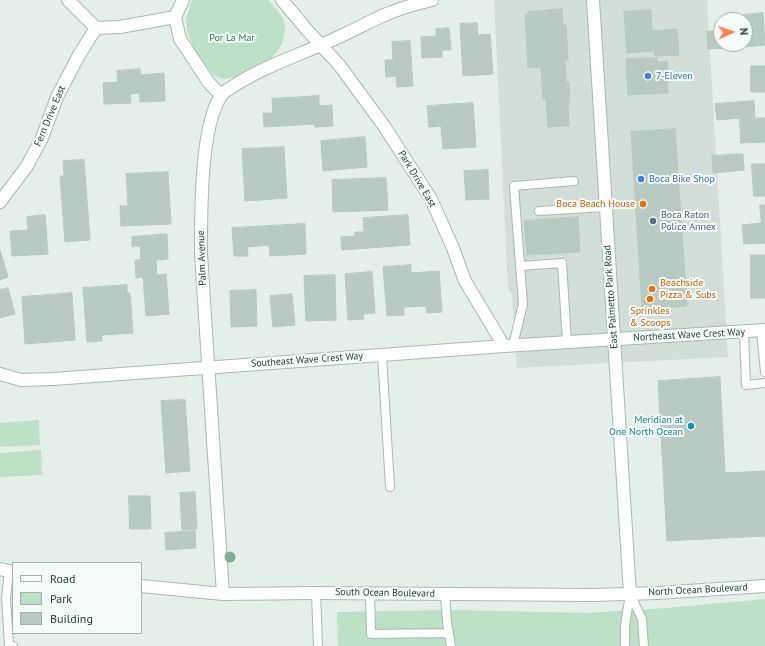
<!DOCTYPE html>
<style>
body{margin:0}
#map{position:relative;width:765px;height:646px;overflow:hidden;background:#e4efea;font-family:"PT Sans",sans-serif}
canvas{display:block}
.legend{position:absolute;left:12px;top:562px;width:130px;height:72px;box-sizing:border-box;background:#f5fbf8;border:1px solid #a1b1ac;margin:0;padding:5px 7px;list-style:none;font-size:12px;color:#22423a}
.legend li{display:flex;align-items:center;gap:8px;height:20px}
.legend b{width:20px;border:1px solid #a1b1ac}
.north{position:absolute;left:713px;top:12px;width:40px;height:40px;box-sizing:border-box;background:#f5fbf8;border:1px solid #a1b1ac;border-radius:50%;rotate:87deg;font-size:11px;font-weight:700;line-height:16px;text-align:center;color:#22423a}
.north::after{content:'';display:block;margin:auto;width:14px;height:18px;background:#fc8155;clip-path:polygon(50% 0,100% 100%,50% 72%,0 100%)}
</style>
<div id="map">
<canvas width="765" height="646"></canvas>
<ul class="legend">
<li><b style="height:5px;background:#fff"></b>Road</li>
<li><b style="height:11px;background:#bce1c6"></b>Park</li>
<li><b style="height:11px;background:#b9cac3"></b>Building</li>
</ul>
<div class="north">N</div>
</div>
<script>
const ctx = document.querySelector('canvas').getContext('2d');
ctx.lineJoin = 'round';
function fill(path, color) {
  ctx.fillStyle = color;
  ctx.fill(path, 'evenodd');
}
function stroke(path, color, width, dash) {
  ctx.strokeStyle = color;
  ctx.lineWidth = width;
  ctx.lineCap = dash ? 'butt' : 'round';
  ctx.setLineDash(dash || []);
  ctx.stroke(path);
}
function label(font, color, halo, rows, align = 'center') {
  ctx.font = font + ' "PT Sans",sans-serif';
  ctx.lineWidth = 4;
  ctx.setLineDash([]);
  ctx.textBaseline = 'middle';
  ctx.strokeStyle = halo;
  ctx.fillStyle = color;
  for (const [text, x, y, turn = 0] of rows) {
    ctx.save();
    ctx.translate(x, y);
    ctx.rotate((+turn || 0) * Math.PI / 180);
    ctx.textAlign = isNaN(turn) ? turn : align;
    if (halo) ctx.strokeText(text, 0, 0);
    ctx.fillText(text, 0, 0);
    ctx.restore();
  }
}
fill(new Path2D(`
 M494 0H707L728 357 517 368 512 296 508 288Z`), '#d2dfd9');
fill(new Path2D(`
 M192 0H269L283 18 285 29 282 44 271 60 240 76 224 79 213 75 195 52 187 31 186 19Z
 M39 420 40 445 0 447V423Z
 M41 450 42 475 0 477V453Z
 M765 599V646H338L337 612 452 610 587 613 666 608Z`), '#bce1c6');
const building = new Path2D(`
 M562 9 563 25H566L568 60H565L566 82H569L570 103H568L569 126 548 127 546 99H543L541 67 528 68 525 15H528V12Z
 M651 10 652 31 677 29 679 55 655 56 654 51 627 53 624 12Z
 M763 13 765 45 746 47 745 20H743V15Z
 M477 23 478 35 490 34 493 74 463 76 460 24Z
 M449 28 451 50H442V57L422 58 421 37 436 36V29Z
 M721 31V44H727L728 48 708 49 707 32Z
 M410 41 413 86 397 87 396 76 386 77 385 60H393L392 42Z
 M657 58V62L667 61 668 93 628 95 626 59Z
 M751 66H765V92H751Z
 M140 69 141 75 164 73 165 101 140 102 139 93 130 94 131 103 104 104 103 83 118 82 117 71Z
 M319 96V106L332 105 333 126 315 127 314 124 264 127 263 113H273L272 99Z
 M754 101 755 117 717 120 715 104Z
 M473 103 476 147 443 149 441 126 429 127 427 106Z
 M740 118H765V142L741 143Z
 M675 129 687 306 642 309 631 132Z
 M365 137 367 167 323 171 321 141Z
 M284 147 287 198 245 201 242 149Z
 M743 154 744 170 713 173 712 156Z
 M84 160 90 240 65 242 60 176H64L63 161Z
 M752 164H765V196H754Z
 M488 170 489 199 466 200 464 171Z
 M168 172 171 224 121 226 120 206H128L126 174Z
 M386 178 388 210 333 212 332 180Z
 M760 205H765V243L744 244 742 225 761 223Z
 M45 215 48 254 12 256 10 231 28 230 27 217Z
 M408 215 410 245 342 250 341 237 355 236V232H364L363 218Z
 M578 217 580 252 527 255 524 221Z
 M305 224 306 254 270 256 269 245 247 247 248 256H234L232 228Z
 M167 234 168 259 156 260 157 275 166 274 169 314 146 316 143 277 136 278 135 260H141L140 246 132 247V237Z
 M0 250 8 277 0 280Z
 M751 255H765V298H751Z
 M411 265V273L439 271 442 312 427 313 426 306 404 307V315L387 316 383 267Z
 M372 272 375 313 363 314 364 319 348 320 345 274Z
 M335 275 336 320 306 321 304 276Z
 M127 285V293H130L133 333 102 335V341L87 342 83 288Z
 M8 288 15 314 0 318V290Z
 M256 290 257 326 231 327 230 291Z
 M72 293 75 340 25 344 22 297Z
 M292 294 295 325 273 327 270 296Z
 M720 377 725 473 765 471V536L667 541 658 381Z
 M185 400 190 471 166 473 161 401Z
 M195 492 197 529 182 530 180 493Z
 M129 496H150L151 529H130Z
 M195 531 196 548 166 550 165 533Z`);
fill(building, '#b9cac3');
stroke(building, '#b6c9c1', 1);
const lane = new Path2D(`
 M539 211 606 207
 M520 266 562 263 567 342
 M761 331 765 372
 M744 332 746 385 765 383
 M513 345 523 304 514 186 574 181
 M382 355 390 487
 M9 571 6 598 9 646H13
 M316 593 318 646
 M370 593 371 634 448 633
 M445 594 447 623 451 646
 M625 646V625L630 594 642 619 644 646`);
const street = new Path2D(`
 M68 0 96 28
 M282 0 307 30 340 66 384 126 431 199 453 248 465 281 504 346
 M175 17 180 39 209 83 221 95
 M175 17 183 0
 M96 28 120 27 175 17
 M0 202 27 166 42 138 57 97 79 55 96 28
 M0 374 21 380 53 379 504 346 765 330
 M223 594 201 254C201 217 200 126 221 96 224 91 231 88 235 85 270 63 309 52 345 34 361 27 375 18 392 12 405 7 419 3 432 0`);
const secondary = new Path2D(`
 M593 0 630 594
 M0 569 13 572
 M141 586 223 594 316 593 593 595 657 593 765 586`);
stroke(lane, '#a6b8b2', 10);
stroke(street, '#a6b8b2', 14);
stroke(secondary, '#a1bbb3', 14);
stroke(lane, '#fff', 8);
stroke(street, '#fff', 12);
stroke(secondary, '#fff', 12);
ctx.fillStyle = '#7db092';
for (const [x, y] of [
 [230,557]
]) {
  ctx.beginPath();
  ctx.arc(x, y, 5.5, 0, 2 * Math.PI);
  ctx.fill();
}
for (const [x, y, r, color] of [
 [648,76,4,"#3f7fe0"],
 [641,179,4,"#3f7fe0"],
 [643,204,4,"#e8710a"],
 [653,221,4,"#5c6f8a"],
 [652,289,4,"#e8710a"],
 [650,299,4,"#e8710a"],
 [691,426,4,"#0f9aa8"]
]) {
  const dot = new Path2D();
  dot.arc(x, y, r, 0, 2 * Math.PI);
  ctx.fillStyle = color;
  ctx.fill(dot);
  stroke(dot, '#f5fbf8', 1.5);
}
label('10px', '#287d4a', '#f5fbf8', [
 ["Por La Mar",232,38]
]);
label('10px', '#366cbe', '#f5fbf8', [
 ["7-Eleven",656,76],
 ["Boca Bike Shop",649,179]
], 'left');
label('10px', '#22423a', '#f5fbf8', [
 ["Fern Drive East",50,116,-67],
 ["Park Drive East",417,179,59],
 ["Palm Avenue",202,258,-92],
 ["East Palmetto Park Road",611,297,-94],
 ["Northeast Wave Crest Way",689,335,-3],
 ["Southeast Wave Crest Way",307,360,-4],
 ["North Ocean Boulevard",698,590,-3],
 ["South Ocean Boulevard",385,593,1]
]);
label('10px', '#c56008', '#f5fbf8', [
 ["Boca Beach House",635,204],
 ["Beachside",660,283,"left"],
 ["Pizza & Subs",660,295,"left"],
 ["Sprinkles",650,311,"center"],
 ["& Scoops",650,323,"center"]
], 'right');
label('10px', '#4e5e75', '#f5fbf8', [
 ["Boca Raton",661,215],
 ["Police Annex",661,227]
], 'left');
label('10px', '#0d838f', '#f5fbf8', [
 ["Meridian at",683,420],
 ["One North Ocean",683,432]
], 'right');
</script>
